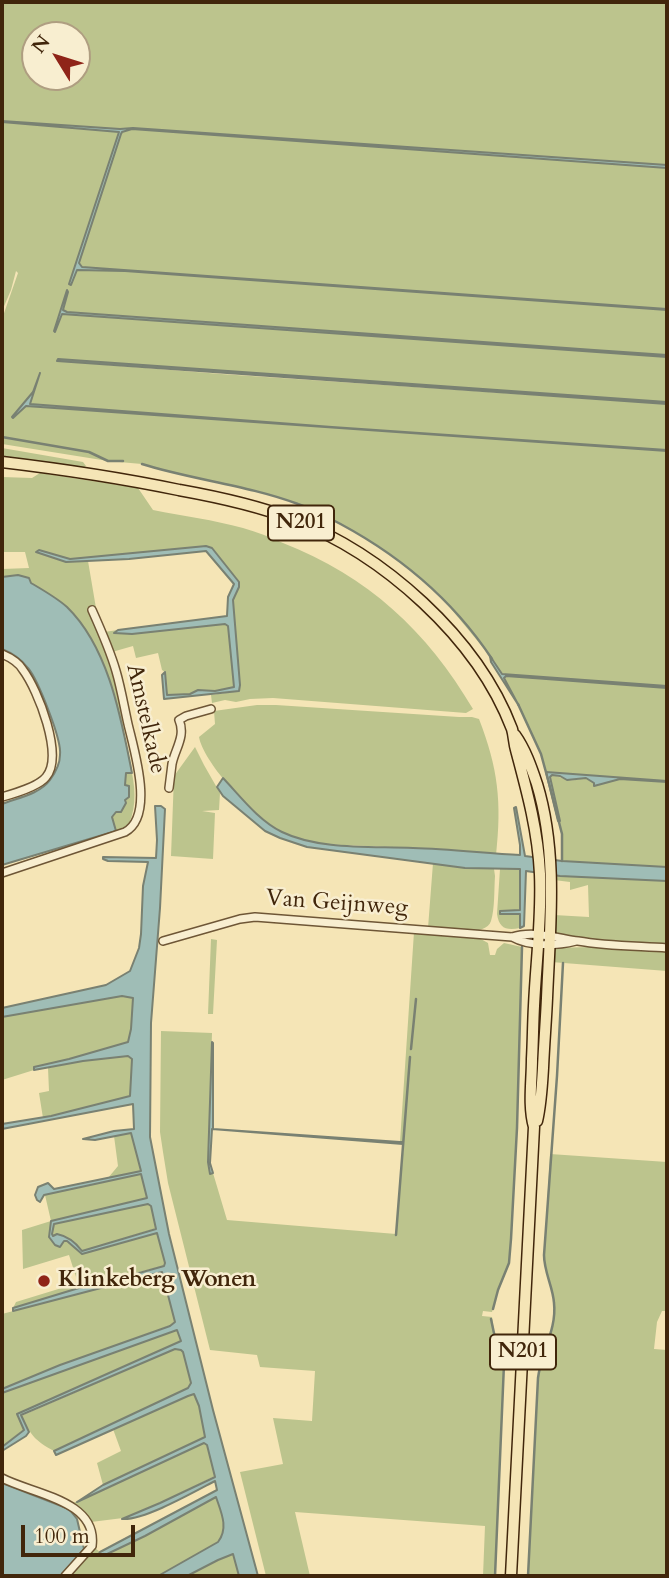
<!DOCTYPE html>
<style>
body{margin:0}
#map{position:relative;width:669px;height:1578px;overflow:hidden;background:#f5e5b6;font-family:Cardo,serif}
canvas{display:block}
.frame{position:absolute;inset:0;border:4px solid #41260b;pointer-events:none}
.north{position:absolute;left:21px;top:21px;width:70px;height:70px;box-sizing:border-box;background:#f8eed0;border:2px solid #af9e81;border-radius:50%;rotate:308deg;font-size:19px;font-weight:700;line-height:28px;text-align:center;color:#41260b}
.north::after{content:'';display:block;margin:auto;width:24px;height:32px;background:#8f2418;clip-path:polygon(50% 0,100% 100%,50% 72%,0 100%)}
.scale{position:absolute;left:21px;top:1525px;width:114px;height:32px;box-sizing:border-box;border:4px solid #41260b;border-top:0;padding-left:9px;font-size:21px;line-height:24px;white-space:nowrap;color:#41260b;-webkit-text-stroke:5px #f8eed0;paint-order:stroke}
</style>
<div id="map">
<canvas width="669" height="1578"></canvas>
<div class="frame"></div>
<div class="north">N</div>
<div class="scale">100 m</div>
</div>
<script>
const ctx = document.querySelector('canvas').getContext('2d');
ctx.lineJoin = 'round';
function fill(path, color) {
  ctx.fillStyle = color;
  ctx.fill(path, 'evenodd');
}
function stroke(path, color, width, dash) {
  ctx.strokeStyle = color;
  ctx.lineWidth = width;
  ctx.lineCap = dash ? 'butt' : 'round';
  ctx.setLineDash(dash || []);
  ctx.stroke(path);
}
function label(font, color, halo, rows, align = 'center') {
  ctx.font = font + ' Cardo,serif';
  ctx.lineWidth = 5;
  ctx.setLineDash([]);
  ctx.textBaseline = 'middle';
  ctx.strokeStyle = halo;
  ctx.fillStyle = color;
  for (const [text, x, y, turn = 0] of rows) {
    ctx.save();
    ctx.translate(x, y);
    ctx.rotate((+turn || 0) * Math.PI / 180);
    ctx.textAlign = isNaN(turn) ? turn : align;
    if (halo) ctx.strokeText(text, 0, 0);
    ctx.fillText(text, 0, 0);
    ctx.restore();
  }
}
fill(new Path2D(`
 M2 2H667V165L134 128 120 129 63 126 119 132 70 284H71L77 270 125 271 667 310V355L207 324 667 357V402L57 361 221 374 667 404V450L332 427 29 404 40 375H39L33 392 14 418 26 406 667 451V686L502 674 490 656 438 593 397 559 348 528 299 504 259 492 169 472 142 464 108 461 2 444V319L18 273 16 271 11 290 2 311V244L3 239 2 229V122L21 123 2 121ZM35 35H77V77H35ZM67 291 68 292 63 310 67 312 166 321 62 314 55 331H54Z
 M132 129 667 168V309L82 267 79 265V263L121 134 122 132Z
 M2 448 83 462 86 466 83 468 2 456Z
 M40 473 138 488 153 510C183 516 214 520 243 528 257 532 270 537 283 543 368 576 427 631 473 709L466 713 273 698 250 699 236 702 225 700 212 703 211 695 239 691 240 685 233 600 239 587 212 548 205 546 70 559 38 550 66 562 88 561 97 614 88 612 108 655 120 705 125 737C114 691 101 641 67 608 57 598 43 590 31 583L29 578 18 575 2 577V569L29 568 25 552H2V477L32 478Z
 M225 624 228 626 234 687 215 691 198 690 190 694 167 695 165 672 162 670 158 653 136 658 133 646 112 652 104 632 118 630 115 632 131 634Z
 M506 676 667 688V867L562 861V834L558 821H560L550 776 552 775C558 776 563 779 569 780 581 782 586 771 595 786L611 781 546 772C537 739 520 708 504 678Z
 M257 705H276L459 717H472L479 719C498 768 502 802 496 855L417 848 319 844C302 841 283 834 269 824 248 810 203 761 199 737L215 724 214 711Z
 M195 747 204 765 220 793 219 810 202 811 215 813 213 859 171 856 174 776Z
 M126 773H132C136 793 136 812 126 830L116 831 112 817 125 800Z
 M433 863 465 868 494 869 495 876C494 890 495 908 491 921 486 938 442 929 428 928Z
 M500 869H521L520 911H501L500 914H520V928C506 931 499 928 497 914Z
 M554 875 667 881V946L582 939 554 933V915L589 917 588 885 570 890V882L554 880Z
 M414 932 479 938 488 943 490 955H495L497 949 504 943 522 947 517 1128 511 1239 509 1263 498 1290 492 1312 483 1311 482 1316 492 1317 495 1338 504 1364 495 1576H483L485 1526 295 1512 310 1576H266L240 1472 283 1464 273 1418 312 1421 315 1371 260 1367 257 1355 210 1350 168 1183 163 1152 160 1132 161 1031 212 1033 208 1163 210 1174 213 1173 227 1220 396 1234 404 1143 400 1142Z
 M211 939 217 940 213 1014H208Z
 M591 947 667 952V971L551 962 552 948Z
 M122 996 133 998 131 1029 128 1042 69 1059 34 1067V1070L2 1080V1017Z
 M128 1056 132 1058 130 1096 43 1118 39 1093 49 1091 48 1068 83 1061Z
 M131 1132 141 1171 108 1178 118 1166 114 1136Z
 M550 1154 667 1162V1311H662L657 1322 654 1349 667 1350V1576H528L538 1378C541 1353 557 1329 554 1303 553 1287 544 1272 544 1255Z
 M142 1173 147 1198 52 1221 49 1237C61 1240 72 1241 79 1252L157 1233 165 1263 163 1266 92 1284 13 1308 16 1302 78 1283 69 1255 23 1269 22 1230 51 1221 45 1195Z
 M148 1204 151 1206 157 1228 82 1251C74 1241 66 1234 53 1236L51 1233 54 1224Z
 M162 1272 175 1322 174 1324 60 1365 2 1389V1314Z
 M178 1330 181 1341 17 1415 24 1429 2 1447V1393Z
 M175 1349 181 1350 183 1352 191 1383 188 1388 54 1451C34 1440 32 1436 21 1416Z
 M194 1394 199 1406 205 1437 103 1485 97 1463 121 1451 113 1429 188 1396Z
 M204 1443 207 1445 215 1476 131 1517 91 1522 82 1511 73 1503Z
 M216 1496C220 1512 229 1528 218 1542L158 1576H68L95 1548 100 1552 99 1555H105L145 1536Z
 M233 1554 239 1576H187L218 1560Z`), '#bcc48d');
const water = new Path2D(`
 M2 121 120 129 133 128 667 165V168L132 129 122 132 121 134 79 263 82 267 667 309V310L125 271 77 270 71 285 69 284 119 132 2 122Z
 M67 290 68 292 63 310 67 312 594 350 667 355V357L62 314 55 332 54 331Z
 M58 359 667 402V404L57 361Z
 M40 373 30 404 332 427 667 450V451L26 406 13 418 12 417 33 392Z
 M206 546 212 548 239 582V587L233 600 240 685 239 691 164 699 162 675 165 672 167 695 190 694 198 690 215 691 234 687 228 626 225 624 132 634 114 633 118 630 227 616 228 597 234 584 206 551 129 559 66 562 36 552 39 550 70 559Z
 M18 575 29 578 31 583C43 590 57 598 67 607 109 648 121 718 132 773H126L125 785 129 786V797L125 800 126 803 121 812H116L112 817 116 831 2 865V804C17 798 40 794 50 780 55 773 60 764 60 755 62 740 38 680 28 668 21 659 12 653 2 649V577Z
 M490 656 502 674 667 686V688L506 676 504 678 519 706 491 662Z
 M546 772 667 781V782L620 779 594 786V783L586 778 567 780 560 776 552 775 550 777 560 821H558Z
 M223 778C241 797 258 820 282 832 319 850 372 846 413 848 449 849 484 853 520 855V845L514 808 516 807 525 856 562 861 667 867V881L560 876 526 871 524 926 520 928V914H500V911L520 910V869L465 868 307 847 280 838 265 831 223 796 217 787Z
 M155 806H161L165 809 160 908 151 1023 150 1137 169 1234 213 1410 258 1576H239L233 1554 218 1560 187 1576H158L218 1542C229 1528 221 1512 216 1497L145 1536 105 1555 101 1556 98 1555 100 1552 217 1490 215 1481C194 1492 143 1521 122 1519L160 1503 215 1477 207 1445 204 1443 77 1502 103 1485 205 1437 199 1406 194 1394 188 1396 56 1455 54 1451 188 1388 191 1383 183 1352 181 1350 175 1349 21 1415 29 1432 26 1436 2 1451V1447L24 1430 17 1414 181 1341 177 1330 2 1393V1389L60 1365 170 1326 175 1322 162 1272 13 1311V1308L92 1284 121 1278 164 1266 165 1263 157 1233 82 1254 67 1241H64L60 1247 55 1245 49 1237 51 1221 147 1198 141 1174 44 1195 40 1202 37 1200 35 1195 38 1187 48 1183 54 1189 141 1171 131 1133 95 1140 83 1139 114 1131 134 1129 133 1104 2 1129V1124L51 1116 130 1096 132 1059 128 1056 83 1061 34 1070V1067L69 1059 128 1042 131 1029 133 998 122 996 2 1017V1008L106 985 130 971 139 948 141 934 143 886 148 862 108 861 103 859V857L156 858 157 840ZM148 1204 151 1206 156 1229 82 1251C76 1243 67 1236 57 1234L53 1236 52 1234 54 1224Z
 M212 1042 213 1043V1129L400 1142H403V1144L212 1129 210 1163 213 1173 210 1174 208 1162Z
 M2 1483 69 1509 77 1519 84 1549 61 1576H2Z`);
fill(water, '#9fbdb6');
stroke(water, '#798172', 2);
stroke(new Path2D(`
 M2 437 89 452 108 461H123
 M142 464C193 480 247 485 298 504 308 507 317 513 327 517 393 550 451 597 492 659
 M518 704 541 754 550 787 562 834V861
 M411 1049 416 999
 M396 1235 410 1057
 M493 1309 498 1290 509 1263 511 1239 517 1128 522 947
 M491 1319 495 1338 504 1364 495 1576
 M528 1576 538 1378C541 1353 557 1329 554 1303 553 1287 544 1272 544 1255L557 1076 563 963`), '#798172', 2.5);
const minor = new Path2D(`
 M2 654C9 657 19 663 23 670 38 690 64 756 46 777 39 786 13 794 2 797
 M169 788C170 780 171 772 172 764 175 749 186 736 179 720L186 716 211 709
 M2 873 125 832C155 816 134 750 128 724 124 706 121 688 116 671 110 650 101 630 92 610
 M512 937C530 947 556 946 576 941
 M163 941 240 919 255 917 512 937C533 930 557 938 578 941 607 946 638 946 667 948
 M2 1478C32 1494 98 1500 92 1546L65 1576`);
const primary = new Path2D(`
 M2 462C61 469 121 478 179 490 218 497 256 505 292 519 383 554 477 637 512 729 514 736 514 743 516 750 527 791 538 831 540 874 542 918 536 962 534 1006 533 1024 533 1041 532 1059 532 1081 528 1106 534 1127L511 1576
 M515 735C525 749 531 766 537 784 558 853 550 926 547 998 546 1021 544 1044 543 1068 542 1085 541 1104 537 1121`);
stroke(minor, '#6e5636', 10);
stroke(primary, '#41260b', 13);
stroke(minor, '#f8eed0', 7);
stroke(primary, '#f5e5b6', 10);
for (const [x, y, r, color] of [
 [44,1281,7,"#8f2418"]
]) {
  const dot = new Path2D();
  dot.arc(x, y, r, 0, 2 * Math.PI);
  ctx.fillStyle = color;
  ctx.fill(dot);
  stroke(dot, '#f8eed0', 2.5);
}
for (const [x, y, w] of [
 [301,523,66],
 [523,1352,66]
]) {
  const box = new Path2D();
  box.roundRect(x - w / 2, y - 17.5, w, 35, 5);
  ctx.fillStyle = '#f8eed0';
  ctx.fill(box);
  stroke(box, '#41260b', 2);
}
label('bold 21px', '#41260b', null, [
 ["N201",301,523],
 ["N201",523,1352]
]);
label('23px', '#41260b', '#f8eed0', [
 ["Amstelkade",145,719,77],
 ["Van Geijnweg",337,904,4]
]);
label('bold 23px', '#41260b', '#f8eed0', [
 ["Klinkeberg Wonen",58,1281]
], 'left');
</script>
